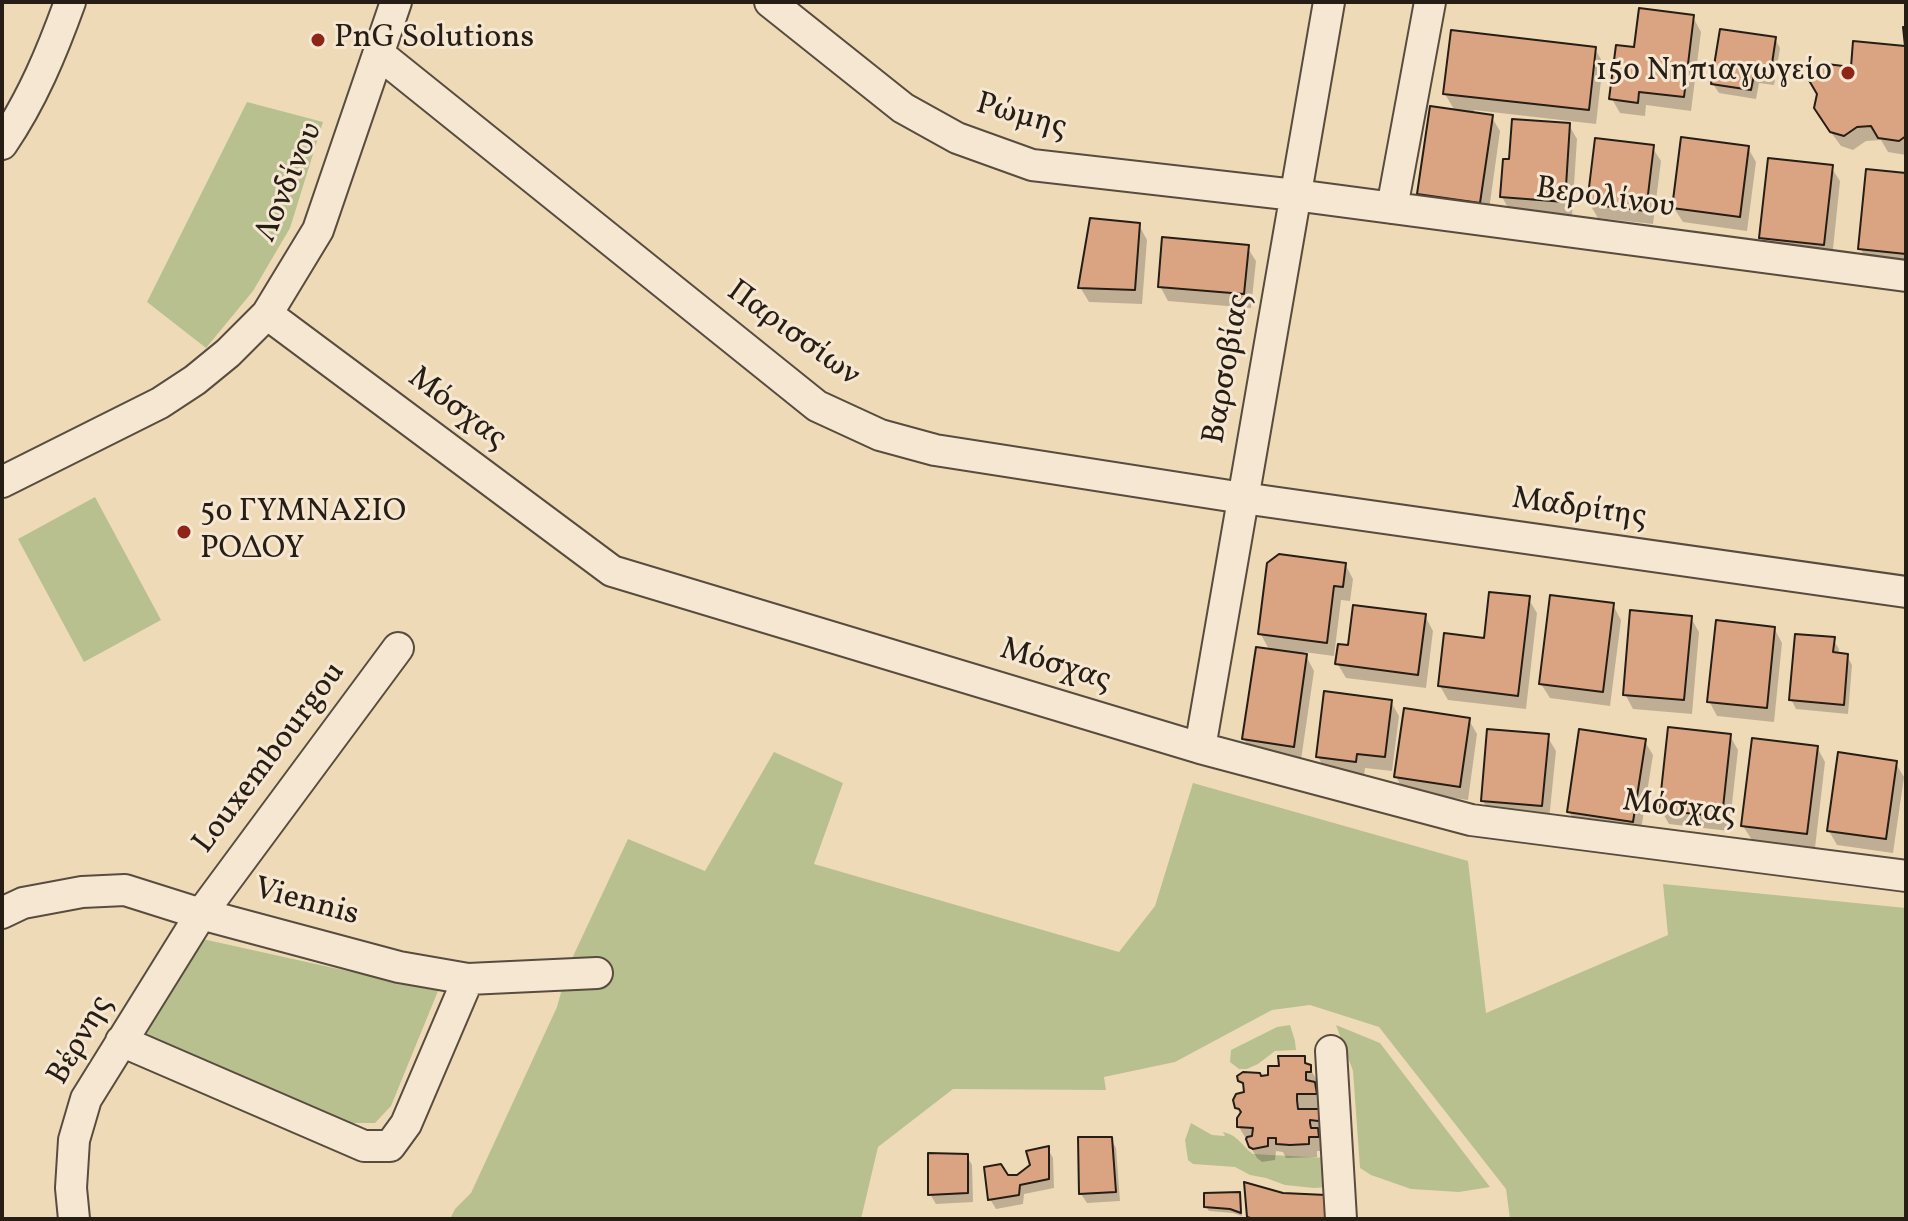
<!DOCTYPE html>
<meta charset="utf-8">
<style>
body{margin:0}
#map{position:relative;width:1908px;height:1221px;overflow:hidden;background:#efdab8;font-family:Vollkorn,serif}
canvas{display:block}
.frame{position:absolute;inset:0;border:4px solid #261d15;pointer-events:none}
</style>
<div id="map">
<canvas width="1908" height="1221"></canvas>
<div class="frame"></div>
</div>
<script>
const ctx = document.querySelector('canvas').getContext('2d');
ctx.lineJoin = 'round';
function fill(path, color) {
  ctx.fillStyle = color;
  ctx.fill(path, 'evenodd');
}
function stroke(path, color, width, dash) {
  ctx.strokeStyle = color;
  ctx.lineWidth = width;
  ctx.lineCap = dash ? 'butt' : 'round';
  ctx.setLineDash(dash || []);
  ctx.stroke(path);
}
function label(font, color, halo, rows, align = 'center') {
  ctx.font = font + ' Vollkorn,serif';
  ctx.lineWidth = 6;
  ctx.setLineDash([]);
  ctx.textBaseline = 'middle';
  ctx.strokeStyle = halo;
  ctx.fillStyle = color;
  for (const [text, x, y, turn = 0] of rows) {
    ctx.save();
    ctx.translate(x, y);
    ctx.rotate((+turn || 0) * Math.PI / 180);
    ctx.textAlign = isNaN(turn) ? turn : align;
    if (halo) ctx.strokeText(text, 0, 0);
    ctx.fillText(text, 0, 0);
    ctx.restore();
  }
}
fill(new Path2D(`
 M247 102 323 122 290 228 253 291 206 348 147 302Z
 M95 497 161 620 84 662 18 539Z
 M774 752 843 783 814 864 1119 952 1155 906 1193 783 1468 861 1486 1013 1668 935 1663 884 1906 908V1219H1510L1506 1189 1379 1027 1310 1005 1272 1010 1175 1062 1104 1077 1106 1090 953 1089 878 1147 861 1219H450L455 1209 471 1193 557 1007 568 967 628 839 705 871Z
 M198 938 438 991 391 1106 375 1123H345L133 1033Z
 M1290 1025 1295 1041 1296 1050 1275 1051 1258 1064 1247 1069H1239L1230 1062 1231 1050 1277 1027Z
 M1336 1025 1380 1043 1490 1187 1459 1192 1411 1189 1371 1175 1360 1168 1353 1071Z
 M1191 1123 1212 1135 1225 1136 1223 1132C1238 1135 1242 1146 1253 1154L1328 1158 1330 1187 1314 1188 1285 1185 1266 1178 1250 1175 1235 1167 1193 1164 1188 1160 1185 1140Z`), '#b9c08f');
fill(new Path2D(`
 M1693 17 1701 32 1691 111 1646 105 1645 116 1620 113 1612 99 1636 50Z
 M1775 39 1780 48 1774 85 1759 83 1756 99 1719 93 1713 84Z
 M1906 48V155L1888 152 1881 140 1866 141 1853 150 1841 146 1824 123 1852 69Z
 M1595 49 1603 63 1596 124 1474 110V114L1491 116 1500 131 1488 217 1428 208 1420 194 1455 111 1445 94Z
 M1569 125 1577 139 1572 216 1510 211 1502 197 1511 161Z
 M1652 147 1661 161 1653 224 1598 218 1589 203Z
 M1748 148 1756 162 1747 231 1683 222 1674 208Z
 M1831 167 1840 181 1832 259 1769 252 1761 238Z
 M1906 175V267L1869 263 1860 248Z
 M1139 225 1147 240 1142 304 1089 302 1080 287Z
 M1247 247 1256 261 1251 308 1168 301 1160 286Z
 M1345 564 1353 579 1350 601 1341 600 1334 656 1304 652 1314 671 1301 760 1252 753 1244 739 1270 651 1260 633Z
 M1528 598 1537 613 1526 709 1448 700 1440 686Z
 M1613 605 1621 620 1610 706 1550 698 1541 684Z
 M1425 616 1433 631 1426 688 1346 678 1337 663 1350 648Z
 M1691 618 1699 632 1692 714 1633 709 1625 694Z
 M1774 628 1782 643 1774 722 1717 716 1709 701Z
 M1833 639 1839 649 1838 655 1847 656 1852 665 1848 714 1796 709 1791 699Z
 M1391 702 1399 716 1392 771 1365 768 1364 776 1326 771 1318 757Z
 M1469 720 1477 734 1468 800 1404 791 1396 777Z
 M1547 736 1556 751 1549 820 1491 815 1483 801Z
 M1730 736 1738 750 1729 831 1669 824 1661 810Z
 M1644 740 1653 755 1640 836 1578 826 1569 812Z
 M1817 747 1825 762 1815 848 1752 840 1743 826Z
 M1895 762 1904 777 1893 853 1837 845 1829 831Z
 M1304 1058 1318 1082V1085H1315L1322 1099 1324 1108H1316L1326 1126 1327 1135 1320 1134 1325 1144 1326 1151H1317V1157L1286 1158 1283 1152 1276 1151 1275 1160 1262 1162 1257 1158 1239 1127 1241 1115 1237 1108 1246 1091 1240 1080 1270 1077 1282 1068Z
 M1080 1139H1111L1116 1148 1120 1201 1087 1203 1081 1194Z
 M1048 1149 1053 1158 1054 1188 1024 1194 1023 1204 996 1209 990 1199Z
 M967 1156 972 1165 973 1202 936 1204 930 1194Z
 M1239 1194 1241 1198 1242 1216 1233 1213 1209 1211 1206 1207Z`), '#0003');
const building = new Path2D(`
 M1639 8 1694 15 1684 97 1639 92 1638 103 1609 99 1616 45 1634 47Z
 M1903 27H1906V136L1899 141 1878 138 1871 126 1857 127 1844 136 1830 132 1814 108 1817 94 1807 77 1827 64 1851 67 1853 41 1905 46Z
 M1720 29 1776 37 1770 77 1754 75 1751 90 1711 84Z
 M1451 30 1596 47 1589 110 1443 94Z
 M1430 106 1493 115 1480 203 1417 194Z
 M1512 119 1570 123 1565 202 1500 197 1503 159H1509Z
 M1681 137 1749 146 1740 217 1672 208Z
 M1595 138 1654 145 1646 211 1587 204Z
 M1768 158 1833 165 1824 245 1759 238Z
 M1866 169 1906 173V254L1858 249Z
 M1090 218 1140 223 1135 290 1078 288Z
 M1162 237 1249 245 1244 294 1158 287Z
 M1279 554 1346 563 1343 587 1334 586 1327 643 1258 634 1267 563Z
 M1489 592 1530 596 1518 696 1438 686 1444 633 1484 638Z
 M1550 595 1614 603 1603 692 1539 684Z
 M1353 605 1426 614 1418 675 1335 664 1338 644 1348 645Z
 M1630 610 1692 616 1684 700 1623 695Z
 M1716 620 1775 627 1767 708 1707 702Z
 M1795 634 1835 637 1833 652 1848 654 1844 705 1789 700Z
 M1256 647 1307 654 1294 747 1242 739Z
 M1324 691 1392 700 1385 757 1357 754 1356 762 1316 757Z
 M1404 708 1470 718 1460 787 1394 777Z
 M1668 727 1731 734 1722 817 1659 810Z
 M1487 729 1549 734 1542 806 1481 801Z
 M1579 729 1646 739 1633 822 1567 812Z
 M1752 738 1818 746 1807 834 1741 826Z
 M1838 752 1897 761 1886 839 1827 831Z
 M1278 1056H1305V1063L1311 1065V1072H1306V1080L1315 1082 1317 1094H1297V1100L1298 1109H1319L1320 1119 1318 1121 1310 1120V1123L1311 1128H1318L1319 1137H1309V1144L1290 1145 1276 1144V1138H1268V1146L1253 1149 1249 1147 1246 1139 1247 1137 1252 1136 1253 1128 1237 1127V1118L1241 1112 1239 1109 1235 1108 1233 1100 1236 1094 1244 1092 1243 1083 1238 1081 1237 1076 1243 1072 1260 1073 1261 1076 1268 1075V1066H1279Z
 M1078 1137H1112L1116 1192 1079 1194Z
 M1049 1146V1179L1020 1185 1019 1195 988 1200 984 1167 1001 1164 1008 1175H1017L1030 1165 1026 1151Z
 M928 1153 968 1154V1193L928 1195Z
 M1244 1182 1283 1193 1326 1195V1219H1254L1247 1217Z
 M1240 1192 1241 1213 1230 1209 1204 1207V1193Z`);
fill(building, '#daa483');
stroke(building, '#261d15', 2);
const minor = new Path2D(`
 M770 2 903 108 957 138 1032 165 1295 195 1906 276
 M379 54 817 406 880 435 935 450 1243 498 1906 592
 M2 144C32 100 52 52 70 2
 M1392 208 1430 2
 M267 314 612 571 1200 748 1471 820 1906 876
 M2 482 160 403 195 380 228 353 267 314 318 230 396 2
 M1200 748 1329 2
 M2 913 23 903 82 892 125 890 201 914 399 967 468 979 597 973
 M121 1041 364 1146H390L406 1124 468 979
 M1331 1051 1341 1219
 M74 1219 71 1188 74 1140 86 1099 201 914 398 648`);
stroke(minor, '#584c3e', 34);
stroke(minor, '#f5e7d1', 30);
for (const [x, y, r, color] of [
 [318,40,8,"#8f2418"],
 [1848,73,8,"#8f2418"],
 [184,532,8,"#8f2418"]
]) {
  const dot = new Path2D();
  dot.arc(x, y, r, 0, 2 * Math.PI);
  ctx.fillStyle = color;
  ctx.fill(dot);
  stroke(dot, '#f5e7d1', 3);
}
label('32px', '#261d15', '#f5e7d1', [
 ["PnG Solutions",334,40],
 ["15ο Νηπιαγωγείο",1832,73,"right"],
 ["5ο ΓΥΜΝΑΣΙΟ",200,514],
 ["ΡΟΔΟΥ",200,551]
], 'left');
label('32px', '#261d15', '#f5e7d1', [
 ["Ρώμης",1021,118,16],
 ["Λονδίνου",291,183,-67],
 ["Βερολίνου",1605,200,8],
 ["Παρισσίων",792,335,36],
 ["Βαρσοβίας",1229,369,-80],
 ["Μόσχας",456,410,37],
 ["Μαδρίτης",1579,510,8],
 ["Μόσχας",1055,667,17],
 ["Louxembourgou",271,759,-53],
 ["Μόσχας",1679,810,7],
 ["Viennis",306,904,15],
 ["Βέρνης",82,1041,-60]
]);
</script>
